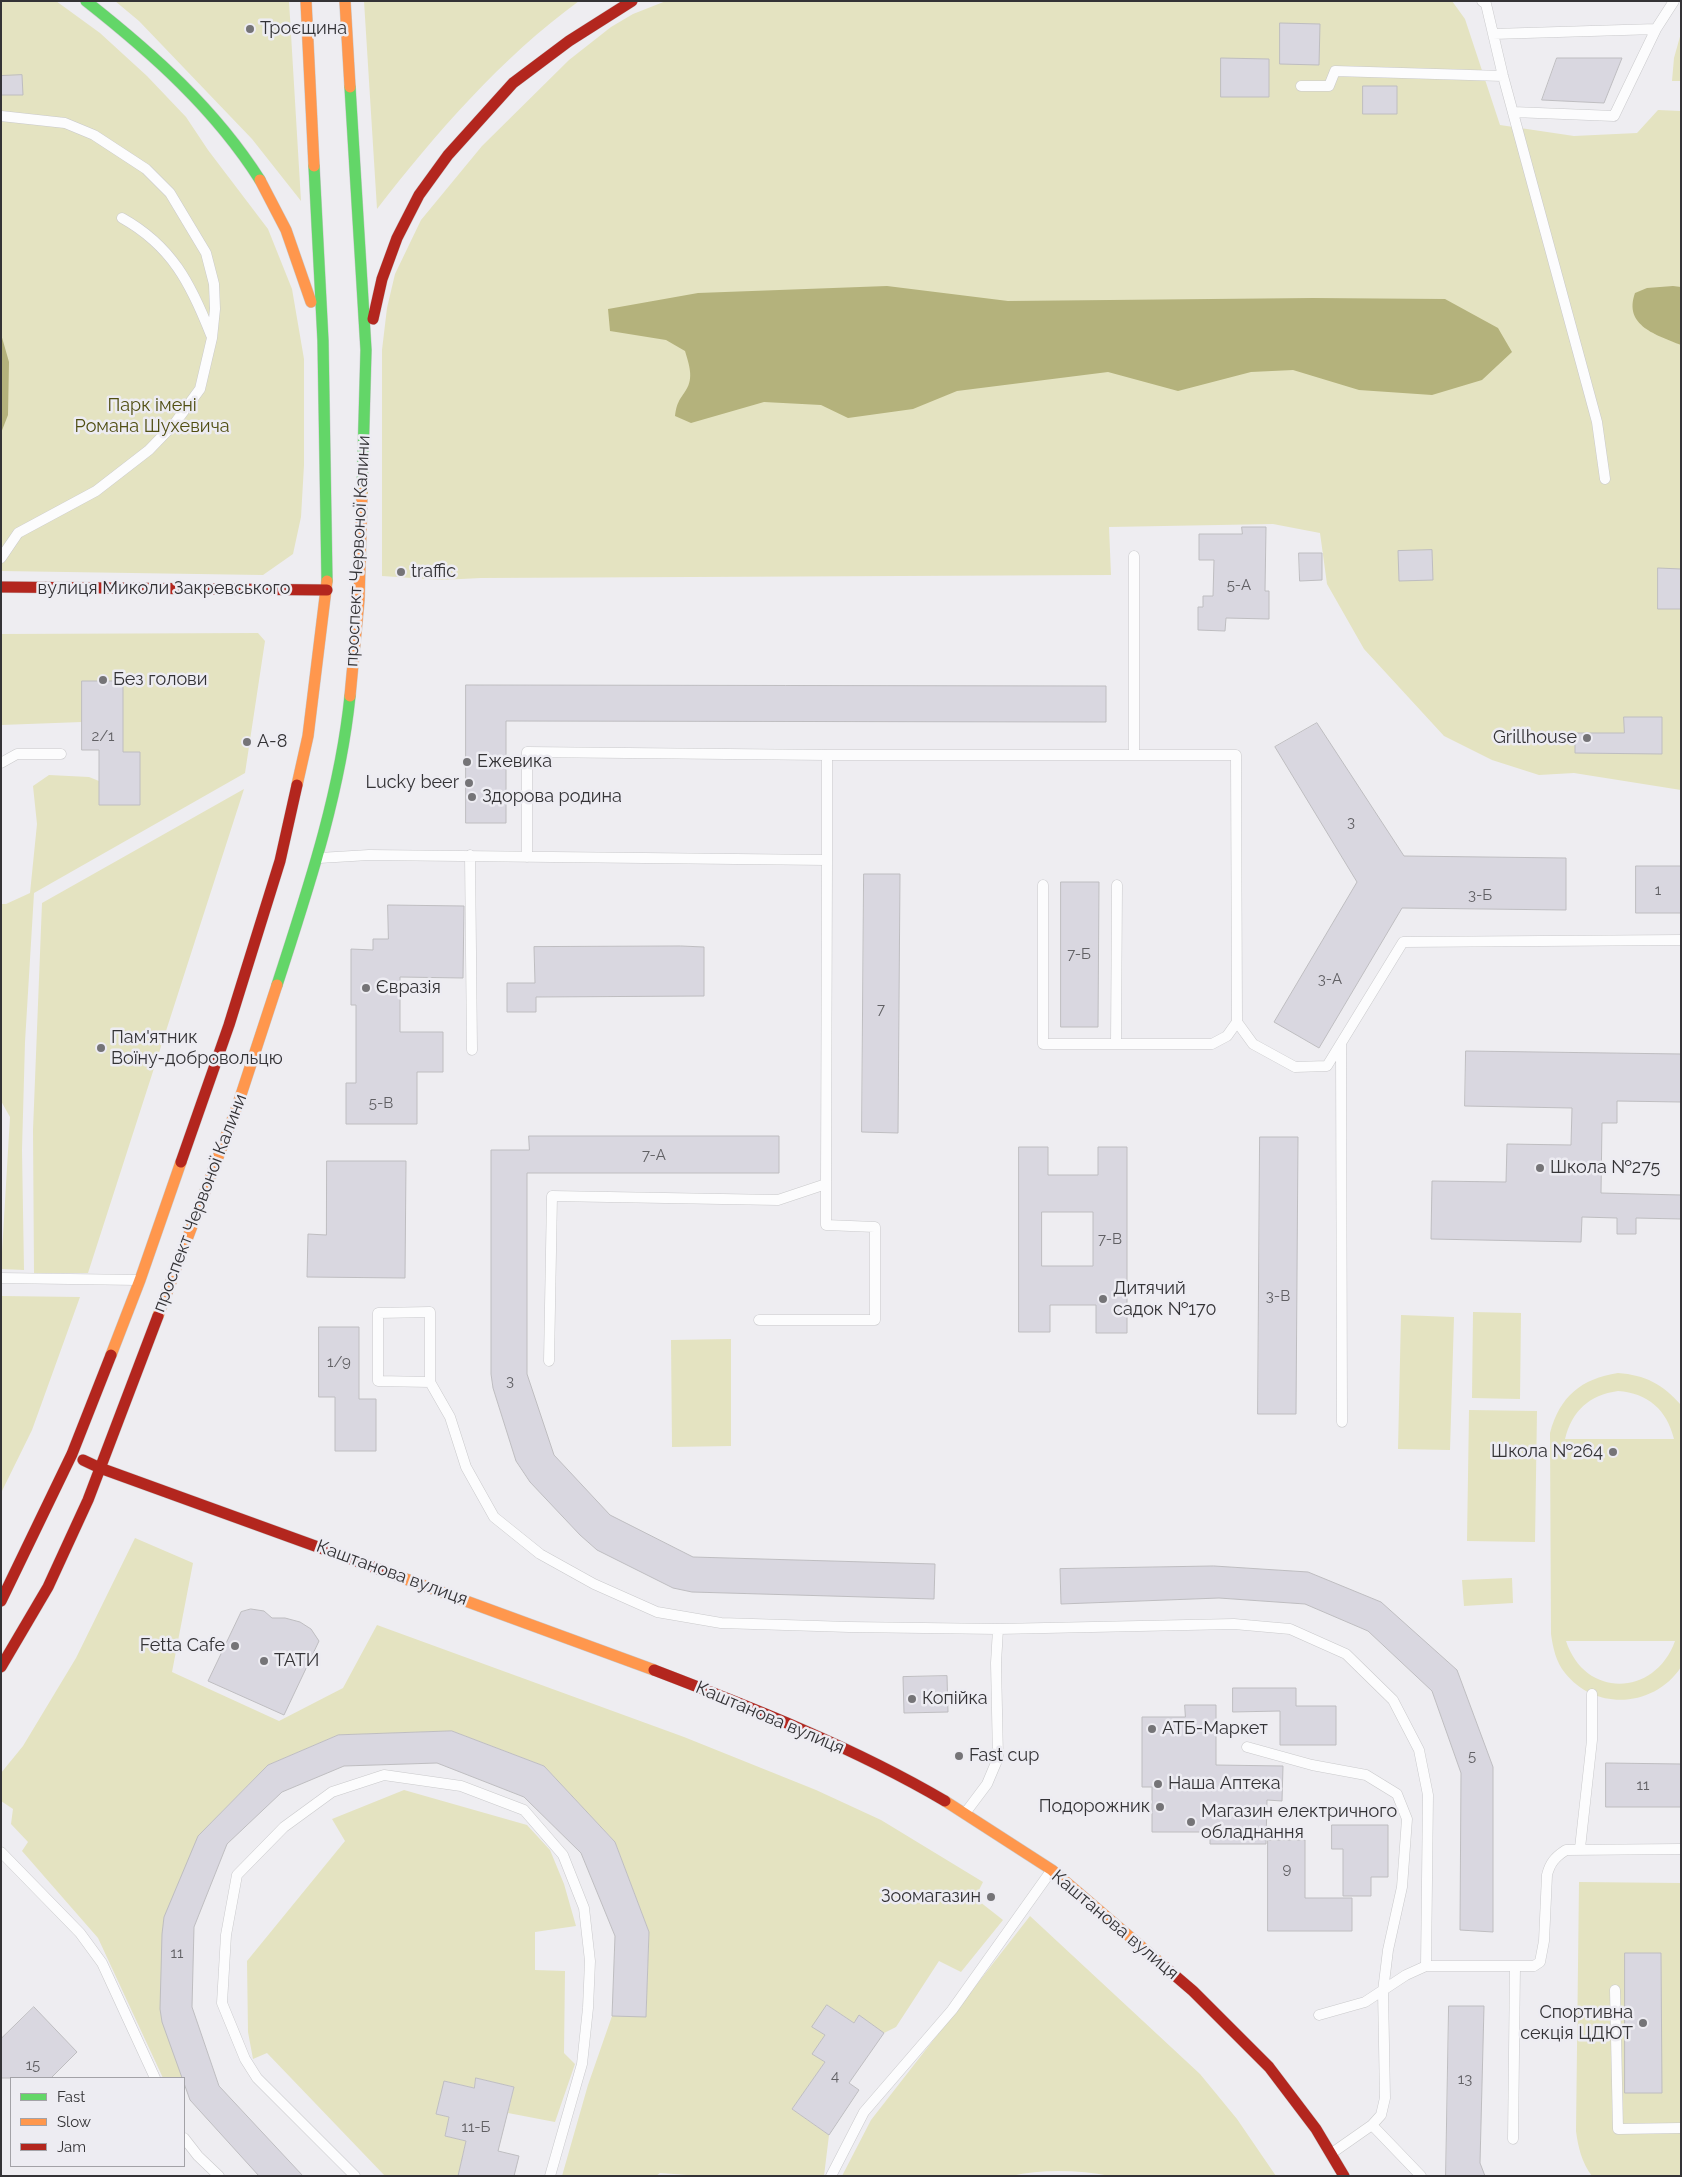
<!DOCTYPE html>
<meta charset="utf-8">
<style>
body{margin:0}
#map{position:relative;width:1682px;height:2177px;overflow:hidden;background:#eeedf1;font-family:Raleway,sans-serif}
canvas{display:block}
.frame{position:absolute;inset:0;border:2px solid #343336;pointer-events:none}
.legend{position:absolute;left:10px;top:2077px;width:175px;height:90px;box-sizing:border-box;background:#edecf2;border:1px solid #a3a2a7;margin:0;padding:6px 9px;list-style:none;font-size:15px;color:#343336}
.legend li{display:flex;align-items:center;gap:10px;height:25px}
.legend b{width:25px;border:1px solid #a3a2a7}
</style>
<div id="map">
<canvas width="1682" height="2177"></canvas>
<div class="frame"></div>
<ul class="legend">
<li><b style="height:6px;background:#63d668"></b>Fast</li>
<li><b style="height:6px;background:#ff974d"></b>Slow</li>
<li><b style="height:6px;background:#b3261e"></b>Jam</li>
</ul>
</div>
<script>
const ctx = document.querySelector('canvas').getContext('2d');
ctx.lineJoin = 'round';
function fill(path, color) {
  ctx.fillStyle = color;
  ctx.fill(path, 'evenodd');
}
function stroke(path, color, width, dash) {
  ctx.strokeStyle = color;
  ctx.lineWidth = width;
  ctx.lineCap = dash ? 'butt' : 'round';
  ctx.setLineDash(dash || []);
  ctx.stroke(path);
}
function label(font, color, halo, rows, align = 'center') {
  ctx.font = font + ' Raleway,sans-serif';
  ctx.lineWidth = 5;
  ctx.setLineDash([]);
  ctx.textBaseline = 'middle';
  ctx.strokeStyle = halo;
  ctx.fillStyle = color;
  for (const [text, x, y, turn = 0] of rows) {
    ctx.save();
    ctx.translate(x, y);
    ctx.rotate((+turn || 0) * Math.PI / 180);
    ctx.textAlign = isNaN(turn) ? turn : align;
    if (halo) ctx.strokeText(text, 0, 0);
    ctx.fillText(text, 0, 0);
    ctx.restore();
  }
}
fill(new Path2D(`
 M1 1H56L100 33 147 76 186 117 208 150 268 229 292 289 304 359V465L301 517 293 554 263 575 1 571Z
 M115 1H289L301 201 252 139 139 21Z
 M579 1C501 58 436 133 377 209L364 1Z
 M666 1H1452L1465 19 1500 125 1574 136 1637 133 1658 110 1681 111V790L1574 773 1539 775 1492 760 1444 736 1364 649 1327 584 1320 533 1273 524 1109 527 1111 575 481 578 441 580 382 576V350L387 308 395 274 421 220 482 146 569 60 611 27 633 14Z
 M1681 33V81H1672L1674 58Z
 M258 633 265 641 245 773 34 893 25 1042 22 1150 24 1270 1 1269 10 1117 1 1101V904H6L30 893 37 824 33 786 49 775 89 777 99 781 123 752V681H82V722L1 725V634Z
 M244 789 88 1273H34L33 1130 42 903Z
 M1 1296 80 1297 32 1430 1 1493Z
 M1473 1312 1521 1313 1520 1399 1472 1398Z
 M1401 1315 1454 1317 1450 1450 1398 1449Z
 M731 1339V1446L672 1447 671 1340Z
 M1618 1373C1645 1375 1663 1384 1681 1405V1667C1655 1707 1596 1712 1565 1673 1556 1662 1553 1648 1551 1634L1550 1433C1560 1396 1581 1379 1618 1373ZM1618 1391C1648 1393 1667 1410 1674 1439H1565C1572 1411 1589 1395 1618 1391ZM1566 1641H1675C1655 1697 1585 1699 1566 1641Z
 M1469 1410 1537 1411 1535 1542 1467 1541Z
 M135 1538 193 1563 172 1672 279 1721 343 1688 377 1625 684 1737 816 1790 881 1820 983 1882 975 1898 1003 1920 961 1972 939 1961 896 2027 884 2033 859 2016 854 2023 827 2005 813 2027 825 2035 813 2054 825 2062 792 2109 829 2135 824 2176H701L660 2173 656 2176H562L588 2085 612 2016H646L649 1932 615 1842 544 1766 452 1731 338 1735 268 1765 198 1836 182 2078H163L98 1938 22 1851 28 1842 11 1824 13 1809 1 1801V1773L23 1746 76 1658Z
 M1512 1578 1513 1603 1464 1606 1462 1580Z
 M404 1790 527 1825 550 1850 564 1884 576 1926 535 1932V1970L565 1971 564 2053 575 2064 555 2122 508 2113 514 2087 476 2078 474 2088 445 2081 436 2114 449 2117 445 2136 466 2141 458 2176H385L267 2053 253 2059 248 2032 247 1961 345 1841 332 1819Z
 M1579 1882 1681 1883V2176H1592C1582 2163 1578 2147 1576 2131Z
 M1030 1916 1200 2074 1237 2119 1276 2176H1110C1079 2170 1042 2169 1011 2176H842L871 2120Z`), '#e4e3c1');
fill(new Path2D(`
 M887 286 1008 301 1313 298 1445 299 1498 328 1512 352 1482 380 1432 395 1359 390 1293 370 1251 372 1178 391 1108 372 957 391 913 409 848 418 821 405 764 402 691 423 675 416C677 402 679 401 686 390 694 378 689 364 685 351L666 340 610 331 608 309 698 293Z
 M1673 286 1681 287V345C1657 335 1623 326 1635 293L1647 288Z
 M1 334 9 362 8 415 1 433Z`), '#b4b27c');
const building = new Path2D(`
 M1280 23 1320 24 1319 65 1280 64Z
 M1221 58 1269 59V97H1221Z
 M1557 58H1622L1604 103 1542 100Z
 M22 75 23 95H1V76Z
 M1363 86H1397V114H1363Z
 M1242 527H1266L1265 591H1269V619L1226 618 1225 631 1198 630V607H1203V596H1213L1214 560H1199V534H1242Z
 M1432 550 1433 580 1399 581 1398 551Z
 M1299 553H1322V580L1300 581Z
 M1658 568 1681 569V609H1658Z
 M82 681H123V752H140V805H99V750H82Z
 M466 685 1106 686V722L506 721V823H466Z
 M1624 717H1662V754L1575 753V733H1624Z
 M1317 723 1404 856 1566 858V910L1402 908 1319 1048 1274 1022 1357 882 1275 747Z
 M1636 866H1681V913H1636Z
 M864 874H900L898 1133 862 1132Z
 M1061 882H1099L1098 1027H1061Z
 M388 905 464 906 463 978 400 977V1032H443V1072H417V1124H346V1083H356V1005H351V949L373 950V939H388Z
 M681 946 704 947V996L536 997V1012H507V983H535L534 947Z
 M1466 1051 1681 1054V1102L1617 1101V1123H1602L1601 1193 1681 1195V1219L1636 1218V1234H1617V1218L1582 1217 1581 1242 1431 1239 1432 1181 1506 1182 1507 1144 1571 1145 1572 1108 1465 1106Z
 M529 1136H779V1173H527V1374L554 1455 610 1515 693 1557 935 1564 934 1599 692 1592 673 1588 597 1550 580 1535 530 1482 516 1461 493 1388 491 1374V1150H529Z
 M1260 1137H1298L1296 1414H1258Z
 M1019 1147H1048V1175H1098V1147H1127V1333H1096V1305H1050V1332H1019ZM1042 1212H1093V1266H1042Z
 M327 1161H406L405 1278 307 1277 308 1234 326 1235Z
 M319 1327H359V1399H376V1451H335V1397H319Z
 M1214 1566 1308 1572 1381 1602 1457 1670 1493 1767V1932L1460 1930 1461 1773 1432 1691 1368 1631 1305 1604 1219 1598 1061 1604 1060 1569Z
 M251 1609 264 1611 272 1618H285L300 1622 311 1629 319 1641 284 1715 208 1681 241 1612Z
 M947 1676 948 1712 904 1713 903 1677Z
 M1233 1688H1296V1706H1336V1745H1280V1711L1233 1712Z
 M1185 1705H1216V1765L1283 1766 1282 1801 1267 1800 1266 1844H1210V1832H1152V1787H1142V1717H1185Z
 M452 1731 544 1766 615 1842 649 1932 646 2017 612 2016 615 1936 581 1853 524 1797 437 1763 344 1766 282 1792 227 1844 194 1927 192 2007 219 2086 303 2176H259L190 2100 162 2022 160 2009 162 1934 164 1917 198 1836 268 1765 338 1735Z
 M1606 1763 1681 1764V1807H1606Z
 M1332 1825H1388V1877H1371V1896H1343V1849H1332Z
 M1268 1840H1305V1898H1352V1931H1268Z
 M1625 1953H1661L1662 2093H1625Z
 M827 2005 854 2023 859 2015 884 2033 849 2083 859 2090 829 2135 792 2109 825 2062 812 2054 825 2035 812 2027Z
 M1449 2006H1484L1480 2163 1485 2176H1446Z
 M34 2007 77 2052 51 2078H1V2039Z
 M476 2078 514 2087 498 2151 519 2156 514 2176H458L466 2141 445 2136 449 2117 436 2114 444 2081 474 2088Z`);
fill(building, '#d9d7e0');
stroke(building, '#bebdc0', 1);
const lane = new Path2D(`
 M1482 1 1486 4 1503 76 1597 422 1605 479
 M1493 34 1656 29
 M1301 86H1329L1335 71 1503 76
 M1513 112 1614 116 1656 29 1674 1
 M1 116 65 123 94 135 146 169 170 193 206 253 214 284 215 309 212 338 200 389 175 423 149 450 96 491 18 533 1 558
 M122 218C172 246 191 284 211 335
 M1134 556V753
 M1 763 17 754H61
 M470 855 472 1050
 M527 857V752L827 755
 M319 858 369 855 827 860V755H1236L1237 1022 1227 1036 1212 1044H1043V885
 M1237 1022 1253 1044 1295 1067 1327 1066 1403 942 1681 940
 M1116 1044 1117 885
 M1341 1044 1342 1422
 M1 1278 138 1280
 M759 1320H875V1227L826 1225V1184
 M549 1361 552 1196 778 1200 826 1184 827 860
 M430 1382V1312L378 1313V1381L430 1382 450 1417 466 1467 494 1517 540 1554 594 1584 657 1612 721 1623 849 1627 998 1629 1234 1624 1290 1629 1346 1654 1393 1700 1419 1750 1428 1795 1426 1966
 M1247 1747 1312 1765 1366 1775 1397 1794 1407 1819 1402 1887 1388 1950 1383 1991 1385 2098 1381 2115 1372 2125 1332 2153
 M966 1812 987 1784 998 1758 996 1663 998 1629
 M1580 1848 1592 1740V1694
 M1 1852 80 1933 102 1963 155 2078
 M1615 1990 1618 2129 1681 2128
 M1319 2015 1365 2002 1406 1975 1426 1966H1534L1540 1962 1544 1941 1547 1875C1550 1863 1555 1857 1566 1850L1681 1849
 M1372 2125 1421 2176
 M184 2138 198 2156 219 2176
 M1513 2139 1515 1966
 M355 2176 257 2078 245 2059 222 2003 226 1935 237 1875 284 1827 332 1792 384 1775 461 1786 524 1810 563 1855 584 1908 590 1961 588 2008 582 2064 550 2176
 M831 2176 864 2112 952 2010 1051 1871`);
const fast = new Path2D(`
 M86 1C152 53 215 109 260 180
 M350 87 366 350 362 493
 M314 166 323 341 327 581
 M277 985C307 892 340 795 350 696`);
const slow = new Path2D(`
 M306 1 314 166
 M345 1 350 87
 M260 180 286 230 311 302
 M350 696 359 600 362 493
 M297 785 308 736 327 581
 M158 1316 237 1107 277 985
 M111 1355 140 1280 181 1162
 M384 1571 654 1670
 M945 1801 1052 1870 1165 1967`);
const jam = new Path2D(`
 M373 319 382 279 397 238 419 195 448 155 513 83 569 41 632 1
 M1 587 327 590
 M181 1162 229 1025 280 861 297 785
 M83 1460 100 1468 384 1571
 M1 1601 72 1454 111 1355
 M1 1667 48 1587 88 1500 158 1316
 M654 1670C753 1708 853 1747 945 1801
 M1165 1967 1193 1991 1269 2067 1316 2129 1344 2176`);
stroke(lane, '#c9c9cb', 11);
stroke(fast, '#c9c9cb', 12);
stroke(slow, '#c9c9cb', 12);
stroke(jam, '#c9c9cb', 12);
stroke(lane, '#fcfcfd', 10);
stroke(fast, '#63d668', 11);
stroke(slow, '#ff974d', 11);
stroke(jam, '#b3261e', 11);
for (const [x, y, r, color] of [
 [250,29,5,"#757477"],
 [401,572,5,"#757477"],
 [103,680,5,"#757477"],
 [1587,738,5,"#757477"],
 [247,742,5,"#757477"],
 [467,762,5,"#757477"],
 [469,783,5,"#757477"],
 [472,797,5,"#757477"],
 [366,988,5,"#757477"],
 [101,1048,5,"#757477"],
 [1540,1168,5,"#757477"],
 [1103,1299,5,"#757477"],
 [1613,1452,5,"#757477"],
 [235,1646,5,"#757477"],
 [264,1661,5,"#757477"],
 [912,1699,5,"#757477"],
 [1152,1729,5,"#757477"],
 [959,1756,5,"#757477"],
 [1158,1784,5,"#757477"],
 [1160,1807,5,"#757477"],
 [1191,1822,5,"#757477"],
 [991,1897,5,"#757477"],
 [1643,2023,5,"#757477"]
]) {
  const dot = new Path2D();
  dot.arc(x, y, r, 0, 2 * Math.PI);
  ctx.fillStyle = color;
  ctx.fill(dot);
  stroke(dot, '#edecf2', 2);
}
label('15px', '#616064', null, [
 ["5-А",1239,585],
 ["2/1",103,736],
 ["3",1351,822],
 ["1",1658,890],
 ["3-Б",1480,895],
 ["7-Б",1079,954],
 ["3-А",1330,979],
 ["7",881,1009],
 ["5-В",381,1103],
 ["7-А",654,1155],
 ["7-В",1110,1239],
 ["3-В",1278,1296],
 ["1/9",339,1362],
 ["3",510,1381],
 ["5",1472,1756],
 ["11",1643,1785],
 ["9",1287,1869],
 ["11",177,1953],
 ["15",33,2065],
 ["4",835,2076],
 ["13",1465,2079],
 ["11-Б",476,2127]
]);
label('18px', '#343336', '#edecf2', [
 ["Троєщина",260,29],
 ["traffic",411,572],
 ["Без голови",113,680],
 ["Grillhouse",1577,738,"right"],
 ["А-8",257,742],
 ["Ежевика",477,762],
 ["Lucky beer",459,783,"right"],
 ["Здорова родина",482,797],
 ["Євразія",376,988],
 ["Пам'ятник",111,1038],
 ["Воїну-добровольцю",111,1059],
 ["Школа №275",1550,1168],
 ["Дитячий",1113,1289],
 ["садок №170",1113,1310],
 ["Школа №264",1603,1452,"right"],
 ["Fetta Cafe",225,1646,"right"],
 ["ТАТИ",274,1661],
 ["Копійка",922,1699],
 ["АТБ-Маркет",1162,1729],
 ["Fast cup",969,1756],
 ["Наша Аптека",1168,1784],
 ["Подорожник",1150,1807,"right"],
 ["Магазин електричного",1201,1812],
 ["обладнання",1201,1833],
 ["Зоомагазин",981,1897,"right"],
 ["Спортивна",1633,2013,"right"],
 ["секція ЦДЮТ",1633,2034,"right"]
], 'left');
label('18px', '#504e12', '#edecf2', [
 ["Парк імені",152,406],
 ["Романа Шухевича",152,427]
]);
label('18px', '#343336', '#edecf2', [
 ["проспект Червоної Калини",358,551,-87],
 ["вулиця Миколи Закревського",164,589],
 ["проспект Червоної Калини",200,1203,-69],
 ["Каштанова вулиця",392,1573,20],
 ["Каштанова вулиця",770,1718,23],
 ["Каштанова вулиця",1115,1925,40]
]);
</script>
